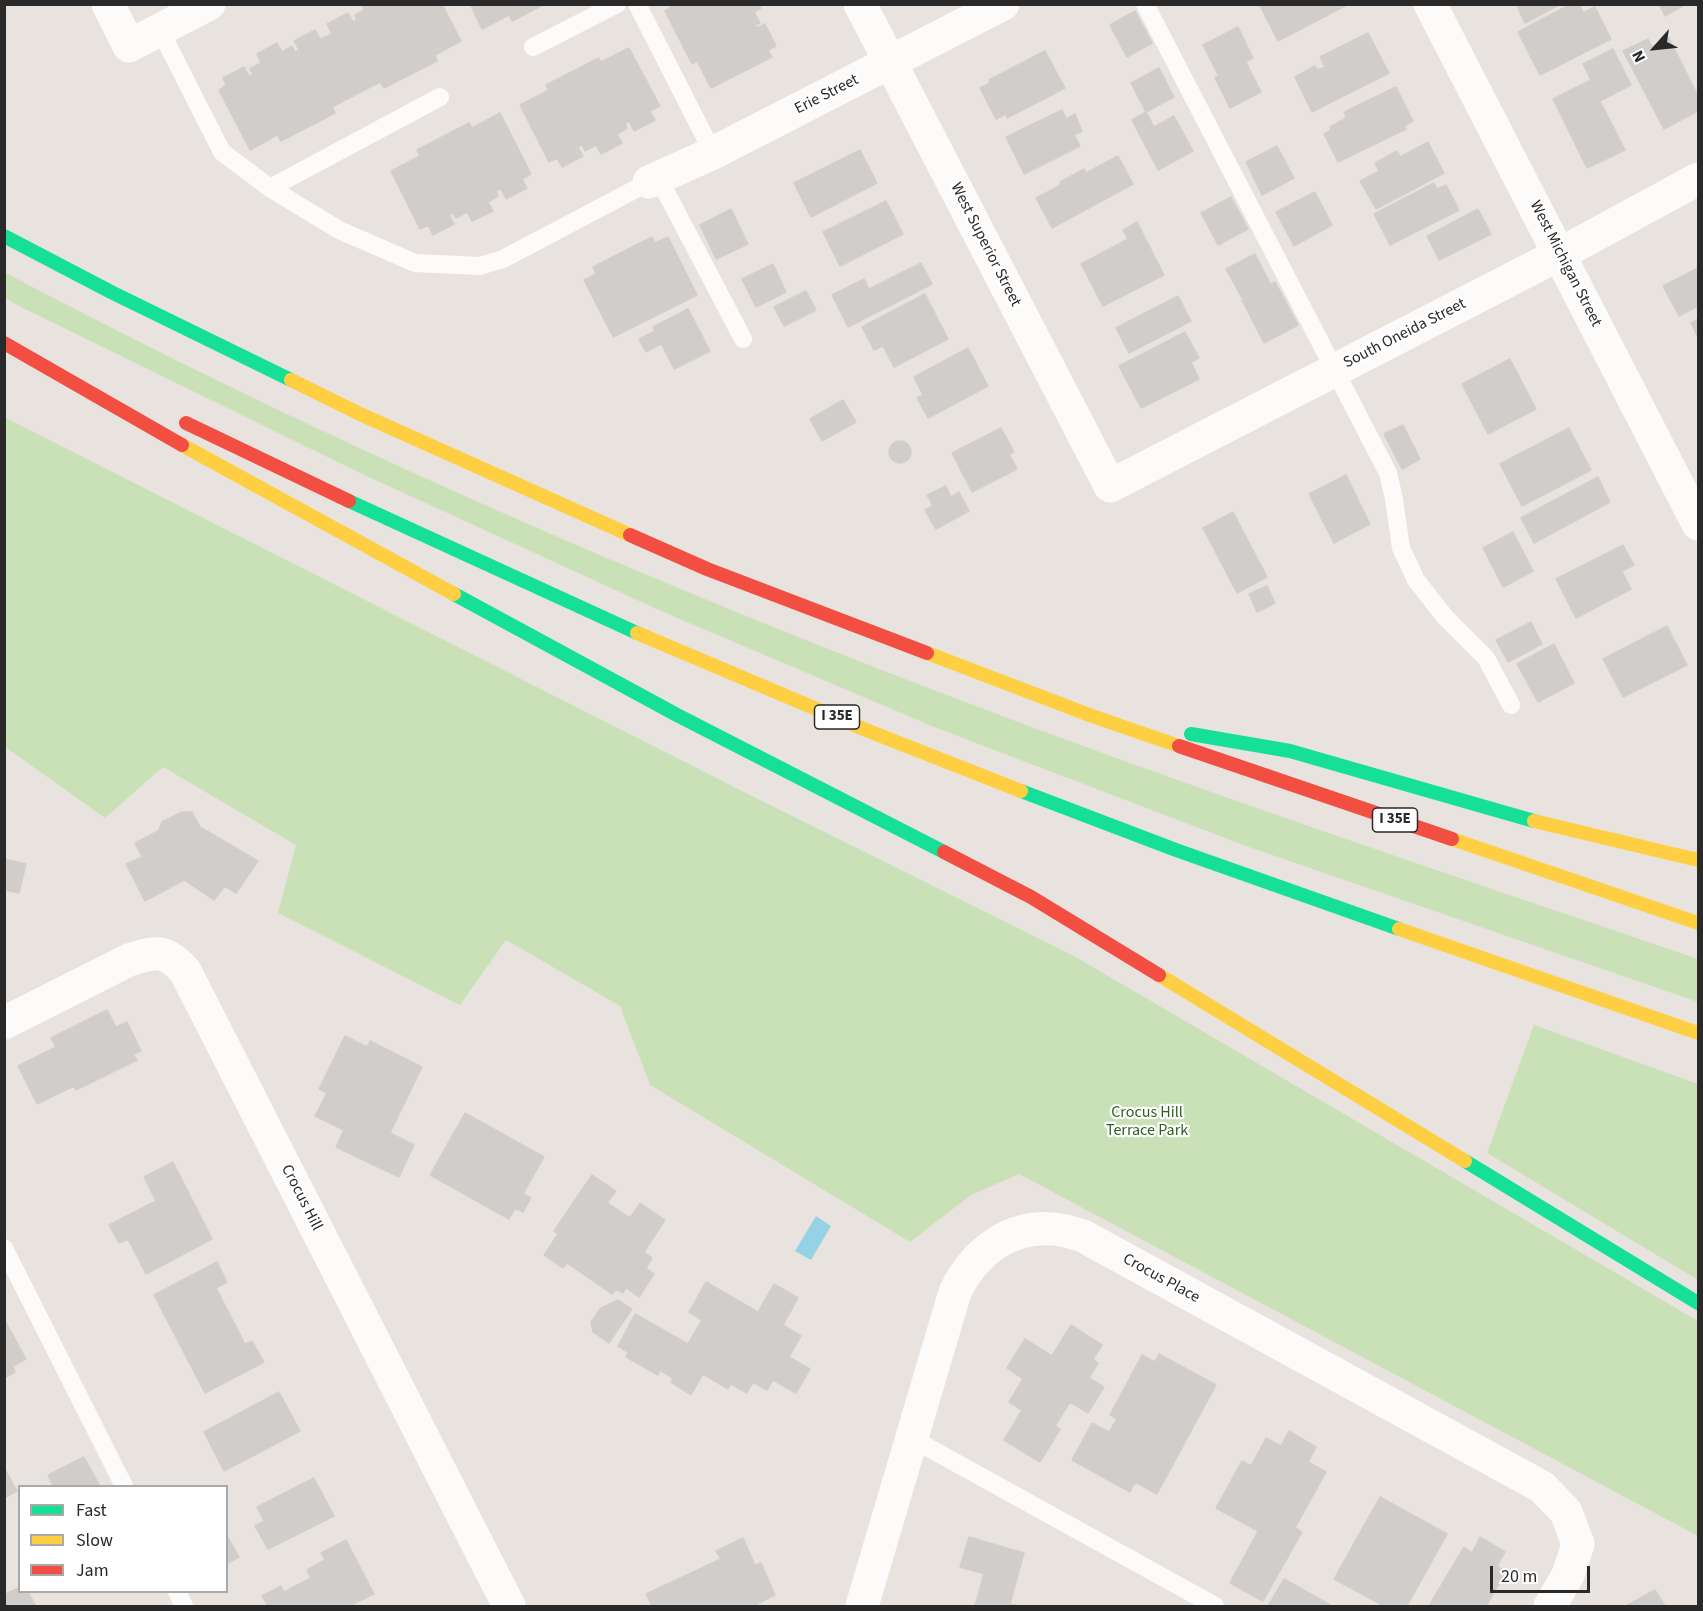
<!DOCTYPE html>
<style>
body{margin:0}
#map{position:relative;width:1703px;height:1611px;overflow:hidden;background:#e8e3de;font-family:"Source Sans 3",sans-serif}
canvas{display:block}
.frame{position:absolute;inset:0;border:6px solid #292929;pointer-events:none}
.legend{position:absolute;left:18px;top:1485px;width:210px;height:108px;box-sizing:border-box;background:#fff;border:2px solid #a9a9a9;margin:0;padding:8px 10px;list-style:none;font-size:18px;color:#292929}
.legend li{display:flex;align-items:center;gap:12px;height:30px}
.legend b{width:30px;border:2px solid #a9a9a9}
.north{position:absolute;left:1625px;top:18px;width:60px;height:60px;-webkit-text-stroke:4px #fff;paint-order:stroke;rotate:243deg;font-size:16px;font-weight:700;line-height:24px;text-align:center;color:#292929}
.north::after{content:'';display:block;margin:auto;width:21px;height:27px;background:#292929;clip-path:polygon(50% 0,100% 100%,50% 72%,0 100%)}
.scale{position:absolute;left:1490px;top:1566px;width:100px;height:27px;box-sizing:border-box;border:3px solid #292929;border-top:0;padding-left:8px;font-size:18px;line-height:21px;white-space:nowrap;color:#292929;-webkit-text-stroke:4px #fff;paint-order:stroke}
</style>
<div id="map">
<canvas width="1703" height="1611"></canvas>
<div class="frame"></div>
<ul class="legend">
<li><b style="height:8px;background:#16e098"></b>Fast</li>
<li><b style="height:8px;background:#ffcf43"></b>Slow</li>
<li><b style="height:8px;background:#f24e42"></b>Jam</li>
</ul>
<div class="north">N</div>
<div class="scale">20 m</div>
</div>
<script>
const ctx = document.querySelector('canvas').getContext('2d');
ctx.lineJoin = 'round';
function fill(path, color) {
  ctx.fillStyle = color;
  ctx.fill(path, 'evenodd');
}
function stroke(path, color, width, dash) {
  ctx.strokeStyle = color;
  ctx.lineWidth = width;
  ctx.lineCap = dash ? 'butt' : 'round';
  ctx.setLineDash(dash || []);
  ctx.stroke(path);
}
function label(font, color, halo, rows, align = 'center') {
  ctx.font = font + ' "Source Sans 3",sans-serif';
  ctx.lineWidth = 4.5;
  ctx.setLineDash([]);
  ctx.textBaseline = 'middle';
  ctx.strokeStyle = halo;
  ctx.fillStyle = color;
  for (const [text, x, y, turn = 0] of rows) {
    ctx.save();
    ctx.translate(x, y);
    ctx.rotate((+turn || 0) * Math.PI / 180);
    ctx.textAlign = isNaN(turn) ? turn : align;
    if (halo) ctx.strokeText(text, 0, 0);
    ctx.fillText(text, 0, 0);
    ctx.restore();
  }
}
fill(new Path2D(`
 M4 272C308 433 623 571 944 694 1193 789 1446 873 1698 959V1002L1246 846 934 727 661 611 358 472 21 307 5 298Z
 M4 417 748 794 1074 956 1698 1321V1536L1019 1174 971 1195 910 1242 650 1085 620 1006 506 940 460 1005 278 913 296 845 163 767 105 818 5 747Z
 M1534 1025 1698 1084V1280L1487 1153Z`), '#cae1b8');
fill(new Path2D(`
 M816 1216 831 1226 811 1260 795 1251Z`), '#95d2e6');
const building = new Path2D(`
 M361 4H442L461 41 435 55 437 61 384 88 380 82 332 107 335 113 281 141 277 135 250 150 219 90 226 85 223 78 244 67 249 76 253 74 250 69 261 63 257 54 277 43 282 52 292 46 295 52 299 50 294 41 315 30 320 39 332 34 327 24 348 13 353 22 357 20 355 15 364 10Z
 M470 4H545L512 21 509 15 482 29Z
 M669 4H759L761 8 754 12 760 23 755 25 757 28 765 24 776 46 768 50 772 57 711 88 697 61 692 64 665 11 670 8Z
 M1259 4H1344L1345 6 1278 41Z
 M1516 4H1561L1525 23Z
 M1571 4H1579L1583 13 1595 7 1611 39 1540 75 1518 32Z
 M1659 4H1686L1665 16Z
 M1135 11 1152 43 1127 57 1110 25Z
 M1238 27 1253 58 1219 77 1203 45Z
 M1368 33 1389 73 1312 112 1295 77 1315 66 1317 70 1325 67 1320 57Z
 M1669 38 1698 96V111L1664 129 1623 51 1648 39 1652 47Z
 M629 48 660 106 650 111 655 120 634 131 629 121 625 124 627 128 617 134 622 143 601 154 596 145 585 151 582 145 578 147 583 156 562 167 557 158 549 162 520 105 549 90 546 85 599 58 601 62Z
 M1613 49 1631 85 1600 101 1625 150 1587 168 1553 99 1591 80 1583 64Z
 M1045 51 1065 88 1007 118 1006 114 996 119 980 88 990 83 989 80Z
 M1246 62 1261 92 1230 108 1215 78Z
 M1159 68 1174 97 1146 112 1131 83Z
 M1396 87 1413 121 1404 126 1406 129 1338 162 1324 134 1331 130 1330 127 1346 118 1344 112Z
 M1062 110 1066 119 1075 114 1082 131 1074 135 1080 146 1024 174 1006 137Z
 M1146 112 1154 127 1174 116 1193 151 1158 170 1132 120Z
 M500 113 531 174 522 179 527 188 506 199 501 189 496 191 498 196 488 202 493 211 472 221 467 212 456 218 453 213 449 215 454 224 433 235 428 225 420 229 391 171 420 156 417 150 469 123 472 128Z
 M1428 142 1444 173 1376 209 1360 181 1379 171 1375 163 1397 151 1400 157Z
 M1277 146 1294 178 1262 195 1246 162Z
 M860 150 877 183 811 217 794 183Z
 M1118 156 1133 184 1052 228 1036 198 1061 185 1060 182 1084 169 1086 173Z
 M1434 183 1437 189 1446 185 1459 210 1390 245 1374 214Z
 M1315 192 1332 225 1294 246 1276 212Z
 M1231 197 1248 229 1218 245 1201 213Z
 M886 201 903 234 840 266 823 232Z
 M731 209 748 244 716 259 700 225Z
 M1478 209 1491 234 1439 260 1427 236Z
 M1137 222 1164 275 1103 306 1081 264 1128 239 1123 230Z
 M652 237 655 243 668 237 697 295 613 337 584 280 596 274 593 267Z
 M1255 254 1270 283 1242 298 1226 269Z
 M921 263 932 284 848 327 832 295 864 279 869 289Z
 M773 264 786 292 756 307 742 279Z
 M1698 268V306L1679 316 1663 286Z
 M1275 282 1298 325 1264 343 1242 300Z
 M806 291 816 310 784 326 774 307Z
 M925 294 948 339 894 367 883 346 874 350 862 327Z
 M1178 296 1191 321 1129 353 1116 328Z
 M688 309 710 351 674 369 653 327Z
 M1698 319V338L1691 323Z
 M655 331 661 344 646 352 639 339Z
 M1185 332 1199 358 1191 362 1199 379 1141 408 1119 366Z
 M968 348 988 386 928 418 917 398 923 395 914 377Z
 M1510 359 1536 409 1488 434 1462 384Z
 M843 400 856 422 822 441 810 419Z
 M1403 425 1420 459 1402 469 1384 434Z
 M1001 428 1014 452 1009 454 1017 469 972 492 952 453Z
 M1569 428 1591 470 1522 506 1500 464Z
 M889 452a11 11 0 1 1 22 0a11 11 0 1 1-22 0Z
 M1346 475 1370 524 1334 543 1309 494Z
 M1598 477 1610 502 1534 543 1521 518Z
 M946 486 951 497 959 492 969 511 936 529 925 510 933 506 927 495Z
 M1233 512 1267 577 1237 593 1203 528Z
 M1513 532 1533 571 1503 587 1483 548Z
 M1623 545 1634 565 1622 571 1631 589 1576 618 1556 579Z
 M1267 586 1275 603 1257 612 1249 594Z
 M1531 622 1542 644 1508 662 1496 640Z
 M1667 626 1687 665 1623 697 1603 659Z
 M1554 644 1574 683 1538 702 1517 664Z
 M182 812H192L200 827 258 861 236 893 225 886 214 900 184 880 145 901 126 864 142 857 135 843 158 831 162 822Z
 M4 859 26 864 19 893 4 890Z
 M107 1010 116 1027 127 1022 141 1051 133 1054 137 1060 76 1090 74 1086 37 1104 18 1066 56 1047 51 1038Z
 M345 1036 367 1047 370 1041 422 1067 390 1133 414 1145 399 1177 336 1147 344 1130 315 1116 327 1093 319 1089Z
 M465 1113 544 1157 523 1194 531 1198 523 1212 515 1208 509 1219 430 1175Z
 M173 1162 212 1239 146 1274 128 1239 119 1243 109 1225 156 1201 144 1177Z
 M592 1175 616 1191 607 1203 630 1218 640 1203 665 1220 644 1252 652 1258 646 1268 654 1274 639 1297 626 1288 623 1293 616 1289 612 1294 567 1263 563 1268 544 1255 558 1234 554 1231Z
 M217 1262 227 1282 216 1288 245 1344 252 1341 264 1362 205 1393 154 1295Z
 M706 1282 758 1312 774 1284 798 1298 783 1325 801 1336 789 1357 810 1369 796 1393 773 1380 767 1390 753 1382 747 1393 731 1384 728 1389 703 1374 691 1395 671 1382 673 1378 660 1370 658 1375 626 1357 628 1352 618 1346 635 1314 688 1344 702 1320 689 1312Z
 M618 1300 632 1309 609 1343 593 1332 591 1322 601 1308Z
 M4 1319 26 1359 13 1366 15 1372 4 1378Z
 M1071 1325 1102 1345 1093 1359 1098 1363 1089 1378 1104 1387 1088 1413 1070 1402 1055 1426 1060 1429 1040 1462 1004 1440 1022 1410 1009 1402 1023 1379 1007 1368 1025 1339 1052 1356Z
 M1159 1354 1216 1385 1157 1494 1135 1482 1130 1492 1072 1460 1092 1423 1109 1432 1117 1419 1110 1415 1142 1355 1155 1362Z
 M279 1392 300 1431 224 1471 204 1432Z
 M1289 1431 1316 1447 1308 1462 1326 1472 1295 1528 1302 1532 1263 1601 1230 1583 1258 1531 1216 1508 1242 1461 1251 1466 1266 1438 1281 1446Z
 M84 1457 100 1486H53L48 1475Z
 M4 1467 17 1491 4 1498Z
 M314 1478 334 1516 268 1549 255 1526 264 1521 257 1507Z
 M1380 1497 1447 1534 1407 1606H1384L1334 1579Z
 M226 1534 239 1557 226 1564Z
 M969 1537 1024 1553 1010 1604 1019 1606H975L984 1574 960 1567Z
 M1480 1537 1505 1552 1497 1566 1506 1572 1486 1606H1429L1464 1547 1472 1553Z
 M743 1538 755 1565 761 1563 775 1595 753 1606H652L646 1594 721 1559 716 1551Z
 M346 1540 374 1594 349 1606H268L262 1596 281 1586 284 1592 311 1578 307 1570 325 1560 321 1553Z
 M1284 1579 1332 1606H1268Z
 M20 1587V1592H28L36 1606H4V1595Z
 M1655 1590 1665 1606H1626Z`);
fill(building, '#d0cdca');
stroke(building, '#d2cfcb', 1.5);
stroke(new Path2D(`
 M637 4 713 153
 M1145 4 1388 473 1394 499 1401 548 1416 580 1445 617 1486 658 1511 705
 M160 30 222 152 270 188 339 230 415 263 480 266 503 259 649 182
 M533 47 617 4
 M658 177 743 339
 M270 188 440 97
 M4 1248 124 1486
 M911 1438 1215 1606
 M177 1592 184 1606`), '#fcfbfa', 18);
stroke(new Path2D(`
 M108 4 129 46 209 4
 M860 4 1110 486 1560 254 1698 179
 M1430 4 1698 524
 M649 182 713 153 1003 4
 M4 1023 129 960C156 951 165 949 185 971L509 1606
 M862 1606 955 1292C975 1251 1012 1222 1061 1230 1068 1231 1076 1234 1083 1236L1542 1487 1566 1512 1578 1544 1568 1575 1550 1606`), '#fcfbfa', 33);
stroke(new Path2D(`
 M4 236 113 293 291 380
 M349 501 637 633
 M454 594 677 715 944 852
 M1191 734 1290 751 1534 821
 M1021 791 1176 850 1399 929
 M1465 1161 1698 1303`), '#16e098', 14);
stroke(new Path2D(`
 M291 380 360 414 630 535
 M182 445 454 594
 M637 633 866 730 1021 791
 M927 653 1092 716 1179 746
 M1534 821 1698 860
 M1452 839 1698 923
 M1399 929 1698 1033
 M1159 975 1465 1161`), '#ffcf43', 14);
stroke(new Path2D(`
 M4 343 182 445
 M186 423 349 501
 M630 535 707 569 927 653
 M1179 746 1452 839
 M944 852 1031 897 1159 975`), '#f24e42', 14);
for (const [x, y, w] of [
 [837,717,45],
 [1395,820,45]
]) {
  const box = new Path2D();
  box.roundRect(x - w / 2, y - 12, w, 24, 4.5);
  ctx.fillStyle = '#fff';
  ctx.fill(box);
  stroke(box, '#292929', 1.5);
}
label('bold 15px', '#292929', null, [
 ["I 35E",837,717],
 ["I 35E",1395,820]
]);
label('16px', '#292929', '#fff', [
 ["Erie Street",827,95,-27],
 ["West Superior Street",985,245,63],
 ["West Michigan Street",1565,264,63],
 ["South Oneida Street",1405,334,-27],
 ["Crocus Hill",301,1198,63],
 ["Crocus Place",1161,1279,29]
]);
label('16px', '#2b631c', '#fff', [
 ["Crocus Hill",1147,1113],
 ["Terrace Park",1147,1131]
]);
</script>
